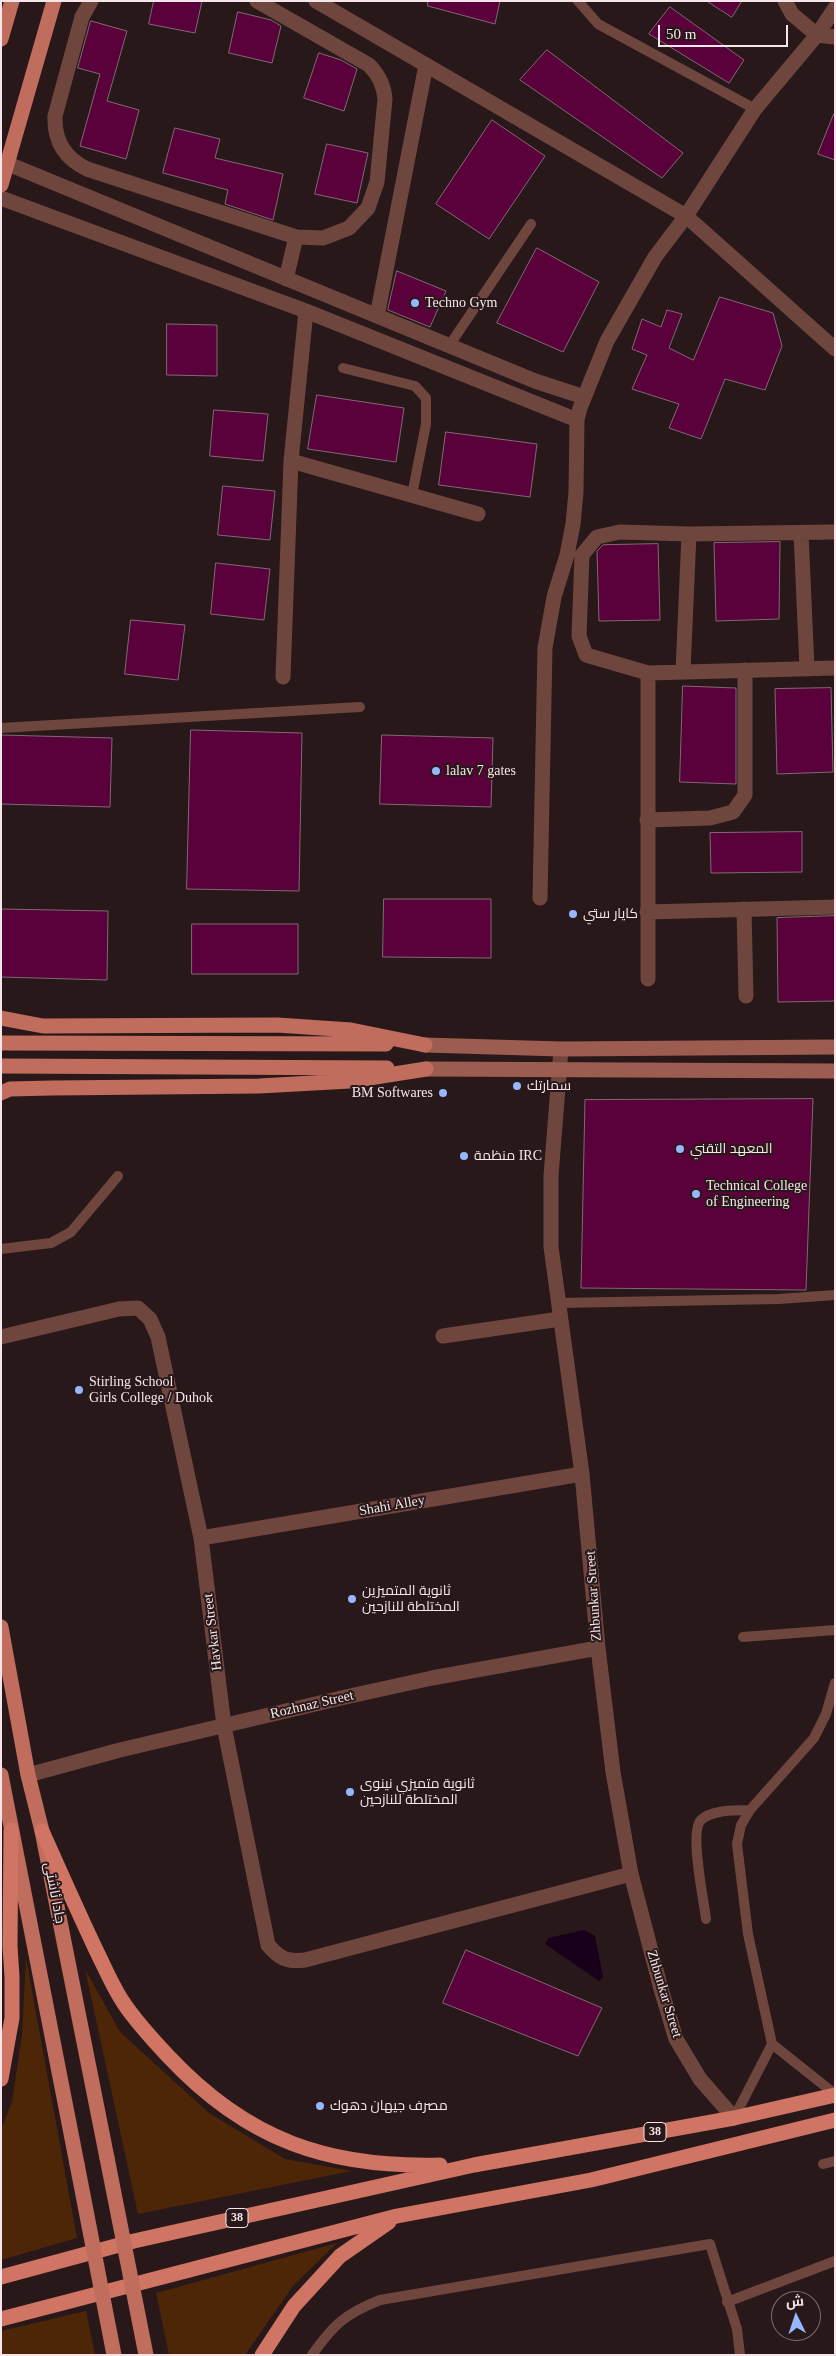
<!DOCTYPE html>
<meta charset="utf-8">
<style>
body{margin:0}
#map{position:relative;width:836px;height:2356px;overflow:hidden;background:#29181a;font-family:"Times New Roman",Cairo,serif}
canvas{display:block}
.frame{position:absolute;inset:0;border:2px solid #f5e7e9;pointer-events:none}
.north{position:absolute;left:771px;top:2291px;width:50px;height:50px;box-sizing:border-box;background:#29181a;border:1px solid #7b6b6d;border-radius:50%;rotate:356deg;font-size:14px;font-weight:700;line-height:20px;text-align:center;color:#f5e7e9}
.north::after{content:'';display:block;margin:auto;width:18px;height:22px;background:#96b6fd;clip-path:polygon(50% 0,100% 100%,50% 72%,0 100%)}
.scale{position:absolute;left:658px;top:25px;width:130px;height:22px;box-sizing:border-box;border:2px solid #f5e7e9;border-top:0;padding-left:6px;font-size:15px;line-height:18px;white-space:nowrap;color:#f5e7e9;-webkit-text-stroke:4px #29181a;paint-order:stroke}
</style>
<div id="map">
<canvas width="836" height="2356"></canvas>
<div class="frame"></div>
<div class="north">ش</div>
<div class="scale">50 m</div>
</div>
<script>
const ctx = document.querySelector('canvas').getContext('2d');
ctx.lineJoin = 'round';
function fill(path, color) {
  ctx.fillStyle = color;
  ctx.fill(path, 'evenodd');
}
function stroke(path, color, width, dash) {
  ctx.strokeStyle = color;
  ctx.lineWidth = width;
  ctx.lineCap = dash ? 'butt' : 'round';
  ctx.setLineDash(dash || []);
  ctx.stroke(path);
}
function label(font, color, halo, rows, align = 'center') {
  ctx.font = font + ' "Times New Roman",Cairo,serif';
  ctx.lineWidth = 4;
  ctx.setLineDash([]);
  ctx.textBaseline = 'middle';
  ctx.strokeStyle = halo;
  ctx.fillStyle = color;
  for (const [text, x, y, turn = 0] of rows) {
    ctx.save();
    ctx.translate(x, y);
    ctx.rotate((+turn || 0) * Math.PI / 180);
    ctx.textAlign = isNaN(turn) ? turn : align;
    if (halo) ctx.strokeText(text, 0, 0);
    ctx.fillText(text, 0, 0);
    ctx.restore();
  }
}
fill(new Path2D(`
 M26 1958 77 2238 1 2260V2129L12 2102 22 2035Z
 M85 1969 120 2032 209 2113 285 2159 352 2171 138 2214Z
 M337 2243 293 2286 245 2355H169L156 2293Z
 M86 2311 95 2355H1V2331Z`), '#4d2507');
fill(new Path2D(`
 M584 1930 595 1936 603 1977 599 1981 545 1944 548 1938Z`), '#19001a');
const building = new Path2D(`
 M154 1H202L195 33 149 24Z
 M428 1H500L495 24 428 6Z
 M707 1H742L732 17Z
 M670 7 744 60 729 83 649 34Z
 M238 12 271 20 281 26 272 63 229 53Z
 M91 21 127 31 107 101 139 110 126 159 80 146 100 74 78 68Z
 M547 50 683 153 662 178 520 80Z
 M319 53 341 60 357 69 344 111 304 98Z
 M834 114H835V160L818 154Z
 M492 120 545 156 489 239 436 204Z
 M175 128 220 139 215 158 283 174 273 220 225 204 228 190 163 173Z
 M327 144 368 153 357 203 315 194Z
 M537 248 599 282 563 352 497 323Z
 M397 271 446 291 430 327 388 310Z
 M720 297 773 313 782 346 765 390 725 379 701 439 669 428 679 404 632 389 647 355 632 349 642 319 661 327 667 310 682 314 669 348 693 360Z
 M167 324 217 325V376L167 375Z
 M317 395 404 408 396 462 308 449Z
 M214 410 268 414 263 461 210 456Z
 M446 432 537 444 530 497 439 485Z
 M223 486 275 491 270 540 218 535Z
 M780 542 779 619 716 621 714 543Z
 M658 544 660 620 599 621 597 551 603 545Z
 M216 563 270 569 264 620 211 614Z
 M131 620 185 625 178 680 125 674Z
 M683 686 736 688V784L680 782Z
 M831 688 833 772 777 774 775 689Z
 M191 730 302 733 299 891 187 889Z
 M1 735 112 738 110 807 1 804Z
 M382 735 493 738 491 807 380 804Z
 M802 832V872L711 873 710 833Z
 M384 899H491V958L383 957Z
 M1 909 108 911 107 980 1 977Z
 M835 916V1001L778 1002 777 918Z
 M192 924H298V974H192Z
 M813 1099 806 1290 581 1288 585 1100Z
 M466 1950 602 2008 578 2056 443 2003Z`);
fill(building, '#5a003a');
stroke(building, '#7f6a74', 1);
stroke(new Path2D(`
 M578 1 598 24 755 109
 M449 346 531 224
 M343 368 415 386 426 398V424L412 495
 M1 728 360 707
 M1 1249 51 1243 71 1232 118 1176
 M558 1303 779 1299 835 1295
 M743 1637 835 1630
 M835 1683 826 1714 814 1738 750 1810 741 1825 737 1844 748 1934 772 2044 835 2094
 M706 1919C704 1901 689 1831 701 1820 713 1809 735 1811 750 1810
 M734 2118 772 2044
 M823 2164 835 2161
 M727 2302 835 2261
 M312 2355C334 2324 345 2314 380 2300L710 2244 737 2329 740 2355`), '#6f463e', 10);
stroke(new Path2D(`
 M91 1 82 17 55 116C54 140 64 158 87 169L296 237 323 238 349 228 368 208 377 182 385 99C384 85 379 75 369 65L257 1
 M316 1 686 216 835 349
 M785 1 792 14 817 35 835 37
 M6 163 535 381 584 397
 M1 198 306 311 577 420
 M286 279 296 237
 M377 316 426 65
 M291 461 478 514
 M801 533 807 668
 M683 671 689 534
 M648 673 586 655 579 636 582 555 597 537 620 532 689 534 835 532
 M283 677 291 461 306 311
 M647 820 710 818 733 812 745 795V670
 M540 898 545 648 554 597 567 555 573 524 576 492 577 420 580 408 607 341 655 257 686 216 755 109 817 35 835 8
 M744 909 746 996
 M647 912 835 907
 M648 979V673L835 668
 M561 1049 551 1176V1247L582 1474 598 1648 613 1772 631 1874 661 1989 676 2039 700 2079 734 2118
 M443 1336 560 1319
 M1 1337 119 1309 138 1308 150 1319 158 1337 201 1538 224 1726 268 1945C280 1959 287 1962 305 1960L631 1874
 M201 1538 582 1474
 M28 1775 120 1750 341 1698 432 1678 598 1648`), '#6f463e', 15);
stroke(new Path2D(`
 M425 1045 561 1049 835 1047
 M426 1069 835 1071`), '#9d5c50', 15);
stroke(new Path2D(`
 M1 39 12 1
 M1 185 54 1
 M1 1018 43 1026 277 1025 351 1030 425 1045
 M1 1043 386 1044
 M1 1066 387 1068
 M1 1093 10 1089 52 1088 259 1086 350 1081 426 1069
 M1 1627 28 1775 42 1831 107 2158
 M1 1775 77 2164`), '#c06d5d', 15);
stroke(new Path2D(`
 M42 1831C60 1871 78 1912 97 1952 105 1968 113 1987 123 2002 136 2022 153 2040 169 2057 247 2140 328 2168 440 2165
 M1 2079 12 2018V1977L10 1946 11 1830
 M1 2277 134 2241 474 2165 734 2118 835 2095
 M1 2319 397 2216 591 2180 835 2120
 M262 2355 294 2306 340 2256 389 2222`), '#d07463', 15);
stroke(new Path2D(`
 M107 2158 146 2355
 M77 2164 114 2355`), '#c06d5d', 15);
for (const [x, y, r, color] of [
 [415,303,5,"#96b6fd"],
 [436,771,5,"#96b6fd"],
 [573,914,5,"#96b6fd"],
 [517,1086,5,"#96b6fd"],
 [443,1093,5,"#96b6fd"],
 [680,1149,5,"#96b6fd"],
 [464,1156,5,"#96b6fd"],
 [696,1194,5,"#96b6fd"],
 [79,1390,5,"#96b6fd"],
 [352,1599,5,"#96b6fd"],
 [350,1792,5,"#96b6fd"],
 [320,2106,5,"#96b6fd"]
]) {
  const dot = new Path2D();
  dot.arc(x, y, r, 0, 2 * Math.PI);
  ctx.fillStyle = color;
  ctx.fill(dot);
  stroke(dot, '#29181a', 2);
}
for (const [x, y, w] of [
 [655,2132,22],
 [237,2218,22]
]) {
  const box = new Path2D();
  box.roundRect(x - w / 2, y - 9.5, w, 19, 4);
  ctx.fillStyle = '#29181a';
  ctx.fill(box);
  stroke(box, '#f5e7e9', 1);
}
label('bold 12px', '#f5e7e9', null, [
 ["38",655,2132],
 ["38",237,2218]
]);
label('14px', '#f5e7e9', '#29181a', [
 ["Techno Gym",425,303],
 ["lalav 7 gates",446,771],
 ["كايار ستي",583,914],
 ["سمارتك",527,1086],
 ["BM Softwares",433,1093,"right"],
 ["المعهد التقني",690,1149],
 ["منظمة IRC",474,1156],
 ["Technical College",706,1186],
 ["of Engineering",706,1202],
 ["Stirling School",89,1382],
 ["Girls College / Duhok",89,1398],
 ["ثانوية المتميزين",362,1591],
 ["المختلطة للنازحين",362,1607],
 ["ثانوية متميزي نينوى",360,1784],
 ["المختلطة للنازحين",360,1800],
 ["مصرف جيهان دهوك",330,2106]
], 'left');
label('14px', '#f5e7e9', '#29181a', [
 ["Shahi Alley",392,1506,-10],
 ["Zhbunkar Street",594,1596,-94],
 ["Havkar Street",213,1632,-97],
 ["Rozhnaz Street",312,1705,-13],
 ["جادا ئاشتی",54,1893,79],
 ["Zhbunkar Street",664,1994,73]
]);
</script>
